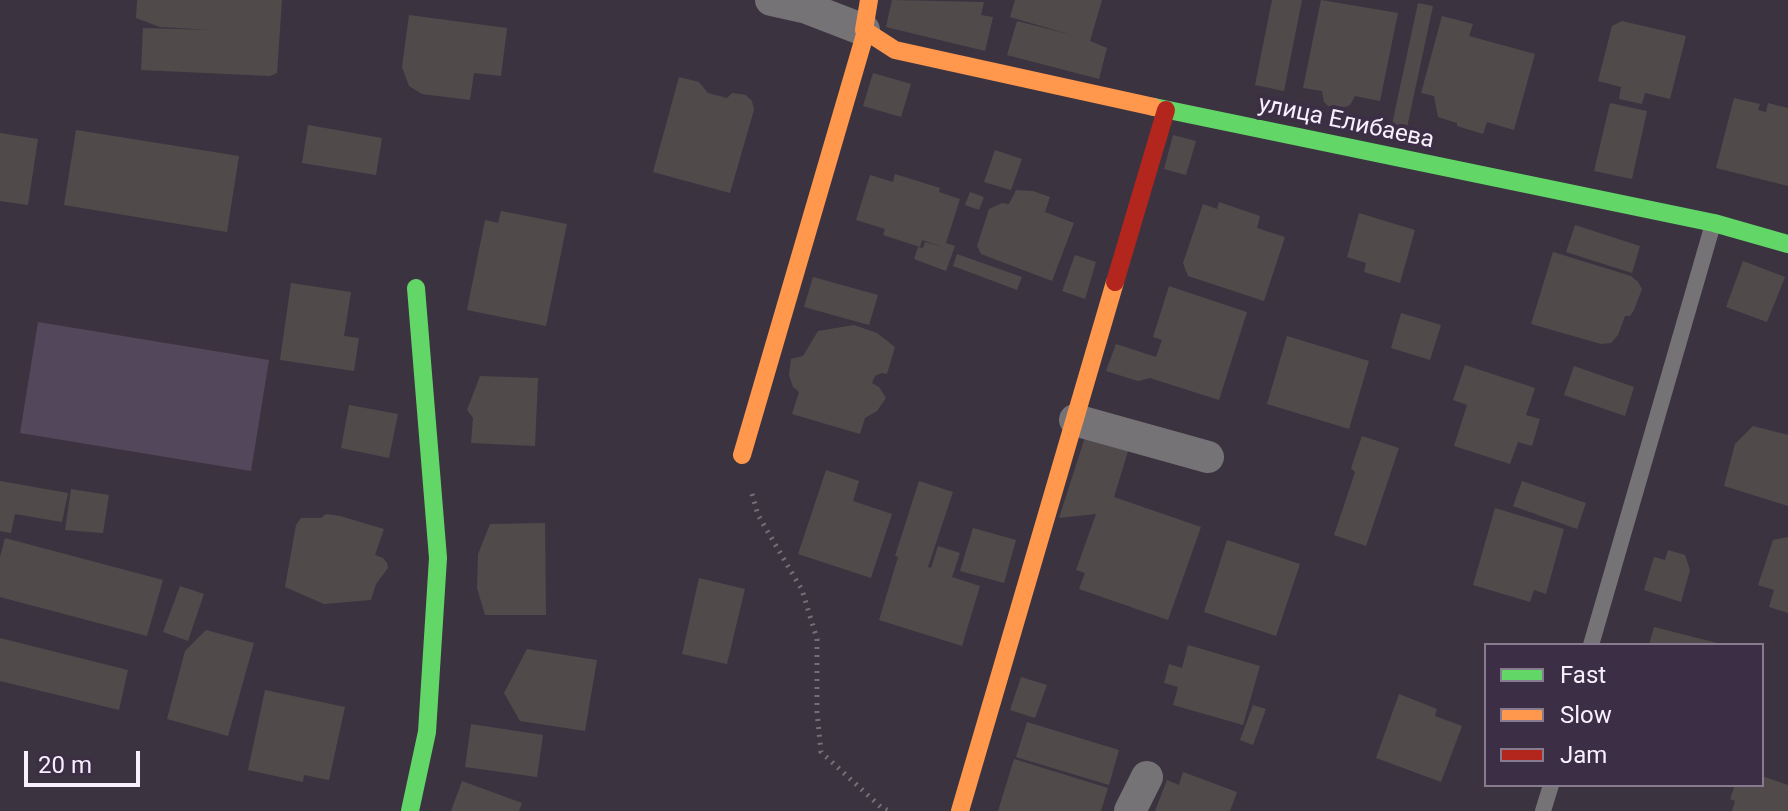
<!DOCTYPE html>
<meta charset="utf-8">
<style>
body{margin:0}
#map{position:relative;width:1788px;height:811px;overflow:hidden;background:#3b3440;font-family:Roboto,sans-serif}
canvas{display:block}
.legend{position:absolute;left:1484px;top:643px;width:280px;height:144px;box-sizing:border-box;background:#3c2f45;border:2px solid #877c8f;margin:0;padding:10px 14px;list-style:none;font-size:24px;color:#f8f0fe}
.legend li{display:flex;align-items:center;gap:16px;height:40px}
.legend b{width:40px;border:2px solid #877c8f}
.scale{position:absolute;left:24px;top:751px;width:116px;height:36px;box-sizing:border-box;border:4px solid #f8f0fe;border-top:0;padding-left:10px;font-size:24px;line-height:28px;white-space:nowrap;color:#f8f0fe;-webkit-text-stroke:6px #3c2f45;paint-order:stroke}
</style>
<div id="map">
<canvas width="1788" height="811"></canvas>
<ul class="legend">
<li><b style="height:10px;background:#63d668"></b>Fast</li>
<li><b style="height:10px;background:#ff974d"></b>Slow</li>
<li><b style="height:10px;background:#b3261e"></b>Jam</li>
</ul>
<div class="scale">20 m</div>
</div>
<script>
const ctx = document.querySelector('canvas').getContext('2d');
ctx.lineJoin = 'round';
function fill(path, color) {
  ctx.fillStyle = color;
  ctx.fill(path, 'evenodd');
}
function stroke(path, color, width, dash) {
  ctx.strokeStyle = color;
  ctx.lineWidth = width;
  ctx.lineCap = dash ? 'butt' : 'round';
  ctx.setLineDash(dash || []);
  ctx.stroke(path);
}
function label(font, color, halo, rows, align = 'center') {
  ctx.font = font + ' Roboto,sans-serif';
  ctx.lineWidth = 8;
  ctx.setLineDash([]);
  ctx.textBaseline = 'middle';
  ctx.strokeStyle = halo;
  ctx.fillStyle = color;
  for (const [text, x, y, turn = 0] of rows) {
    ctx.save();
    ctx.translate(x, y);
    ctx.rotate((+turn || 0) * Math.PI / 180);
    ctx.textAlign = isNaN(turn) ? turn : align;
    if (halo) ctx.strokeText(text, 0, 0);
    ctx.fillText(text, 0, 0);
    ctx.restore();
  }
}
fill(new Path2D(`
 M38 322 269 360 251 471 20 433Z`), '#53475c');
fill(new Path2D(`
 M137 0H282L277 73 270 76 141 70 143 28 214 30 160 27 136 18Z
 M892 0 984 2 981 15 993 17 985 51 886 27Z
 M1015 0H1102L1090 41 1107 48 1099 79 1007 55 1017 21 1072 35 1010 17Z
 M1272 0H1302L1284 91 1255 85Z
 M1321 0 1398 13 1380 101 1355 96 1350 105 1340 109 1328 106 1324 102 1322 91 1303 88Z
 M1418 3 1433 6 1406 132 1391 129Z
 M409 15 507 28 501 76 474 73 470 100 422 94 409 86 402 67Z
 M1442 16 1473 24 1469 36 1535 54 1514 130 1487 122 1483 134 1457 126V123L1438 117 1434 96 1421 93Z
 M1622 21 1686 36 1670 99 1645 93 1642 104 1619 99 1621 87 1598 81 1612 26Z
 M873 73 911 84 901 117 863 106Z
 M679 77 699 82 708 93 727 98 732 93 746 95 752 101 754 110 730 193 653 172Z
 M1734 98 1760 104 1758 110 1766 112 1768 103 1788 108V186L1716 168Z
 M1610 103 1647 111 1632 179 1594 171Z
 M308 125 382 138 376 175 302 163Z
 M76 130 239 156 227 232 64 205Z
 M0 133 38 139 28 205 0 201Z
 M1173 135 1196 141 1186 175 1164 169Z
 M995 150 1022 159 1011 190 984 182Z
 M895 174 940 188 939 192 960 199 946 243 955 246 946 271 914 259 918 247 923 248 925 242 944 247 922 240 920 247 883 235 885 229 856 220 870 175 893 182Z
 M1016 190 1033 191 1050 197 1045 212 1074 223 1052 281 981 254 977 246 989 209 1002 203 1009 204Z
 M970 192 984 197 979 210 965 205Z
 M1219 202 1260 216 1257 228 1285 237 1264 301 1188 276 1183 263 1203 204 1217 209Z
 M501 211 567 224 546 326 467 310 485 220 498 223Z
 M1359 213 1415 230 1400 283 1364 272 1366 263 1347 257Z
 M1575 225 1640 246 1632 273 1566 252Z
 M1553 252 1631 276 1638 282 1642 289 1634 310 1630 316H1625L1618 335 1611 343 1601 344 1531 324Z
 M957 254 1022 277 1017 290 953 266Z
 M1075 255 1096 262 1085 299 1062 291Z
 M1743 261 1785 277 1767 322 1726 307Z
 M813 277 878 295 869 325 804 307Z
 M291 283 351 292 344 336 359 338 354 371 280 360Z
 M1169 286 1247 312 1219 400 1150 378 1138 381 1106 371 1116 344 1156 357 1162 340 1153 337Z
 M1401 313 1441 325 1430 360 1391 348Z
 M854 325 877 333 895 347 887 374 882 373 875 376 872 383 879 387 886 398 877 411 865 418 860 434 792 414 799 392 793 387 789 375 791 359 803 356 818 331Z
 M1287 336 1369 361 1349 429 1267 404Z
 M1465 365 1535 388 1526 415 1540 419 1532 446 1518 442 1510 464 1454 446 1467 405 1453 400Z
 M1574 366 1634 387 1625 416 1564 395Z
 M480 376 538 378 535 446 471 443 473 418 467 410Z
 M349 405 398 414 389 458 341 448Z
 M1753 426 1788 435V506L1724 486 1735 444Z
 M1086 434 1129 448 1114 497 1201 527 1168 620 1079 589 1085 573 1076 570 1096 514 1059 518Z
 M1362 436 1399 448 1366 546 1334 535 1355 472 1351 468Z
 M826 470 859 481 853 501 892 514 871 578 798 554Z
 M0 481 68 493 62 522 15 514 11 533 0 531Z
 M919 481 953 492 928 567 931 568 938 546 960 553 952 577 980 586 962 646 879 620 898 557 895 556Z
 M1522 481 1586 503 1577 529 1513 506Z
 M71 489 109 495 103 533 65 530Z
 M1495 508 1564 529 1546 594 1534 590 1530 602 1473 585Z
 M326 514 340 516 384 529 375 555 383 558 387 563 388 568 376 584 371 600 324 604 285 587 296 525 301 518H321Z
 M545 523 546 615H485L477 588 478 554 490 524Z
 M973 528 1016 540 1004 583 960 571Z
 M1788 537V613L1769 607 1774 590 1758 585 1773 540Z
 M5 538 163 580 147 636 0 597V557Z
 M1227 540 1300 564 1276 636 1204 612Z
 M1668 550 1685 555 1690 570 1681 602 1644 590 1654 557 1665 560Z
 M699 578 745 589 727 664 682 654Z
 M180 586 204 594 188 641 163 632Z
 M1654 627 1721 644 1720 645H1649Z
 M206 630 254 643 228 736 167 719 185 651Z
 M0 638 128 670 119 710 0 681Z
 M1188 645 1260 666 1243 725 1173 705 1178 687 1164 683 1169 664 1182 668Z
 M527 649 597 660 585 731 520 721 504 693Z
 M1021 677 1047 685 1035 718 1010 710Z
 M265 690 345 707 329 780 304 775 303 782 248 770Z
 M1399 694 1437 709 1435 716 1462 726 1441 782 1376 758Z
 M1253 705 1266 709 1253 745 1240 740Z
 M1027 722 1119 750 1109 785 1016 757Z
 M471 724 543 735 537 777 465 767Z
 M1014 759 1108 788 1101 811H998Z
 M1183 772 1237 792 1230 811H1155L1167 780 1179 785Z
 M1762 776 1788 785V811H1732L1735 801 1730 799 1735 785H1762Z
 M462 781 522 803 519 811H451Z`), '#514a4a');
stroke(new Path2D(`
 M752 494 758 515 802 590 817 639V712L821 752 883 809 891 811`), '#747076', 5, [2, 6]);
stroke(new Path2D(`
 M1591 645 1713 224
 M1543 811 1551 785`), '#767377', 16);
stroke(new Path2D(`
 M771 0 807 8 864 30
 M1075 420 1208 457
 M1130 811 1147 777`), '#767377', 32);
stroke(new Path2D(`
 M1154 107 1714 223 1788 244
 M410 811 427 732 438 558 416 288`), '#63d668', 18);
stroke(new Path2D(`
 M869 0 864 30 895 50 1154 107
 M742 455 866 31
 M960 811 1115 282`), '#ff974d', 18);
stroke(new Path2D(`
 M1115 282 1166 110`), '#b3261e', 18);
label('24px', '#f8f0fe', '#3c2f45', [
 ["улица Елибаева",1346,123,12]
]);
</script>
